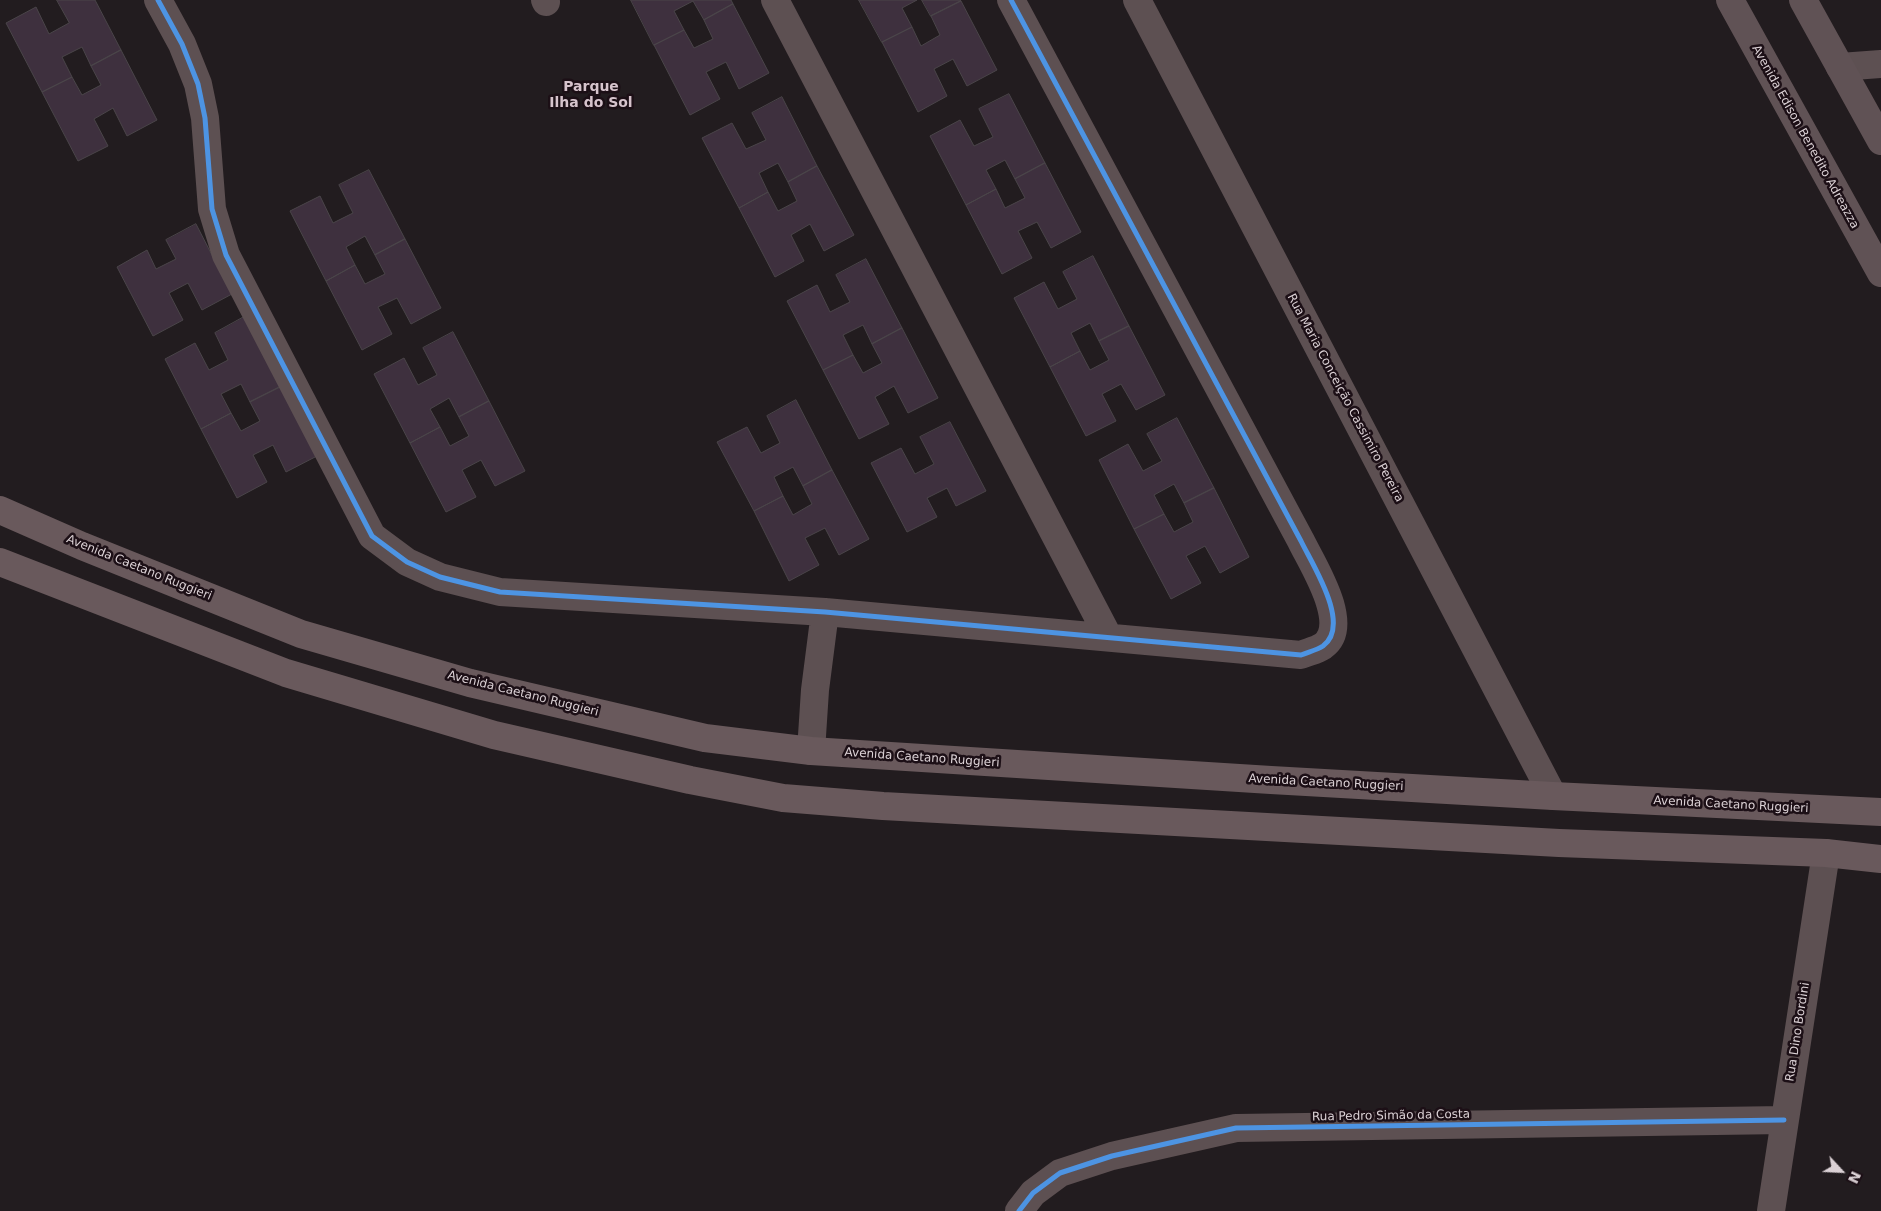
<!DOCTYPE html>
<meta charset="utf-8">
<style>
body{margin:0}
#map{position:relative;width:1881px;height:1211px;overflow:hidden;background:#221c1f;font-family:"DejaVu Sans",sans-serif}
canvas{display:block}
.north{position:absolute;left:1816px;top:1146px;width:50px;height:50px;-webkit-text-stroke:4px #1c0f16;paint-order:stroke;rotate:115deg;font-size:14px;font-weight:700;line-height:20px;text-align:center;color:#dbd1d5}
.north::after{content:'';display:block;margin:auto;width:18px;height:22px;background:#dbd1d5;clip-path:polygon(50% 0,100% 100%,50% 72%,0 100%)}
</style>
<div id="map">
<canvas width="1881" height="1211"></canvas>
<div class="north">N</div>
</div>
<script>
const ctx = document.querySelector('canvas').getContext('2d');
ctx.lineJoin = 'round';
function fill(path, color) {
  ctx.fillStyle = color;
  ctx.fill(path, 'evenodd');
}
function stroke(path, color, width, dash) {
  ctx.strokeStyle = color;
  ctx.lineWidth = width;
  ctx.lineCap = dash ? 'butt' : 'round';
  ctx.setLineDash(dash || []);
  ctx.stroke(path);
}
function label(font, color, halo, rows, align = 'center') {
  ctx.font = font + ' "DejaVu Sans",sans-serif';
  ctx.lineWidth = 5;
  ctx.setLineDash([]);
  ctx.textBaseline = 'middle';
  ctx.strokeStyle = halo;
  ctx.fillStyle = color;
  for (const [text, x, y, turn = 0] of rows) {
    ctx.save();
    ctx.translate(x, y);
    ctx.rotate((+turn || 0) * Math.PI / 180);
    ctx.textAlign = isNaN(turn) ? turn : align;
    if (halo) ctx.strokeText(text, 0, 0);
    ctx.fillText(text, 0, 0);
    ctx.restore();
  }
}
const building = new Path2D(`
 M57 0H95L121 50 91 66 82 47 62 57 72 77 42 92 6 23 36 7 49 34 69 23Z
 M631 0H731L733 4 704 20 693 1 674 11 684 30 654 45Z
 M859 0H917L902 8 912 27 882 42Z
 M922 0H960L961 1 931 16Z
 M961 1 997 70 967 86 953 59 934 69 947 96 918 112 882 42 912 27 921 46 940 35 931 16Z
 M733 4 769 73 739 89 726 62 706 72 720 99 690 115 654 45 684 30 694 48 713 39 704 20Z
 M121 50 157 120 127 136 113 108 94 119 108 146 78 161 42 92 72 77 82 95 101 85 91 66Z
 M1009 94 1045 163 1015 179 1005 160 986 170 996 189 966 205 930 136 960 120 974 146 993 137 979 109Z
 M782 97 817 166 788 182 778 163 759 173 768 192 739 208 702 138 732 123 746 149 766 140 752 113Z
 M1045 163 1081 232 1051 248 1037 222 1018 231 1032 258 1002 274 966 205 996 189 1005 208 1025 198 1015 179Z
 M817 166 854 235 824 251 810 224 791 235 804 261 775 277 739 208 768 192 778 211 797 201 788 182Z
 M369 170 405 239 375 255 365 236 346 247 355 265 326 281 290 211 320 196 333 223 353 213 339 185Z
 M196 224 232 294 202 310 188 283 169 293 183 320 153 336 117 267 147 250 156 269 176 259 166 240Z
 M405 239 441 308 411 324 397 298 378 307 392 334 362 350 326 281 355 265 365 284 385 274 375 255Z
 M1093 256 1129 326 1099 341 1090 323 1071 333 1080 351 1050 367 1014 298 1044 282 1058 309 1077 299 1063 272Z
 M866 259 902 328 872 344 863 325 843 335 853 355 823 370 787 301 817 285 830 312 850 302 836 275Z
 M244 317 280 387 250 402 241 384 221 394 231 413 201 429 165 359 195 343 209 370 228 360 215 333Z
 M1129 326 1165 395 1136 410 1121 384 1102 394 1116 421 1086 436 1050 367 1080 351 1090 370 1109 360 1099 341Z
 M902 328 938 398 908 413 894 386 875 397 889 424 859 439 823 370 853 355 863 373 882 363 872 344Z
 M453 332 489 401 459 417 449 398 430 409 440 427 410 443 374 374 404 358 418 385 437 375 423 348Z
 M280 387 317 456 286 472 273 445 253 455 267 482 237 498 201 429 231 413 241 431 260 421 250 402Z
 M796 400 832 470 803 486 793 467 774 477 783 496 754 511 717 442 747 427 761 453 780 443 767 416Z
 M489 401 525 471 495 486 481 460 462 470 476 497 446 512 410 443 440 427 450 446 469 436 459 417Z
 M1177 418 1214 488 1184 503 1174 484 1154 495 1164 514 1134 529 1099 460 1128 444 1143 471 1162 461 1147 434Z
 M950 422 986 491 956 506 947 488 927 498 937 517 907 532 871 463 901 448 915 474 934 464 920 437Z
 M832 470 869 539 839 555 825 528 805 538 819 565 789 581 754 511 783 496 793 515 812 504 803 486Z
 M1214 488 1249 557 1220 573 1205 546 1186 556 1201 583 1171 599 1134 529 1164 514 1174 532 1193 522 1184 503Z`);
fill(building, '#3e303e');
stroke(building, '#4a4549', 1);
stroke(new Path2D(`
 M158 0 182 44 198 84 205 118 212 209 226 255 372 536 407 562 440 577 500 592 825 612 1301 655C1308 652 1317 650 1323 646 1352 625 1312 564 1301 541L1011 0
 M545 0 546 2
 M775 0 1108 636
 M1137 0 1553 796
 M1840 67 1881 64
 M811 751 815 690 825 612
 M1019 1211 1033 1193 1060 1173 1112 1156 1236 1128 1784 1120
 M1771 1211 1826 853`), '#5d5052', 28);
stroke(new Path2D(`
 M1730 0 1881 273
 M1803 0 1881 141`), '#605255', 28);
stroke(new Path2D(`
 M0 510 82 546 301 634 470 683 705 738 811 751 1271 780 1553 796 1881 812
 M0 562 286 673 494 735 690 780 783 798 883 806 1559 843 1826 853 1881 859`), '#69595c', 28);
stroke(new Path2D(`
 M158 0 182 44 198 84 205 118 212 209 226 255 372 536 407 562 440 577 500 592 825 612 1301 655C1308 652 1317 650 1323 646 1352 625 1312 564 1301 541L1011 0
 M1019 1211 1033 1193 1060 1173 1112 1156 1236 1128 1784 1120`), '#4d94e3', 5);
label('12px', '#dbd1d5', '#1c0f16', [
 ["Avenida Edison Benedito Adreazza",1805,137,61],
 ["Rua Maria Conceição Cassimiro Pereira",1345,398,62],
 ["Avenida Caetano Ruggieri",139,568,22],
 ["Avenida Caetano Ruggieri",523,694,14],
 ["Avenida Caetano Ruggieri",922,758,4],
 ["Avenida Caetano Ruggieri",1326,783,3],
 ["Avenida Caetano Ruggieri",1731,805,3],
 ["Rua Dino Bordini",1798,1032,-81],
 ["Rua Pedro Simão da Costa",1391,1116,-1]
]);
label('bold 14px', '#d6c3cc', '#1c0f16', [
 ["Parque",591,87],
 ["Ilha do Sol",591,103]
]);
</script>
